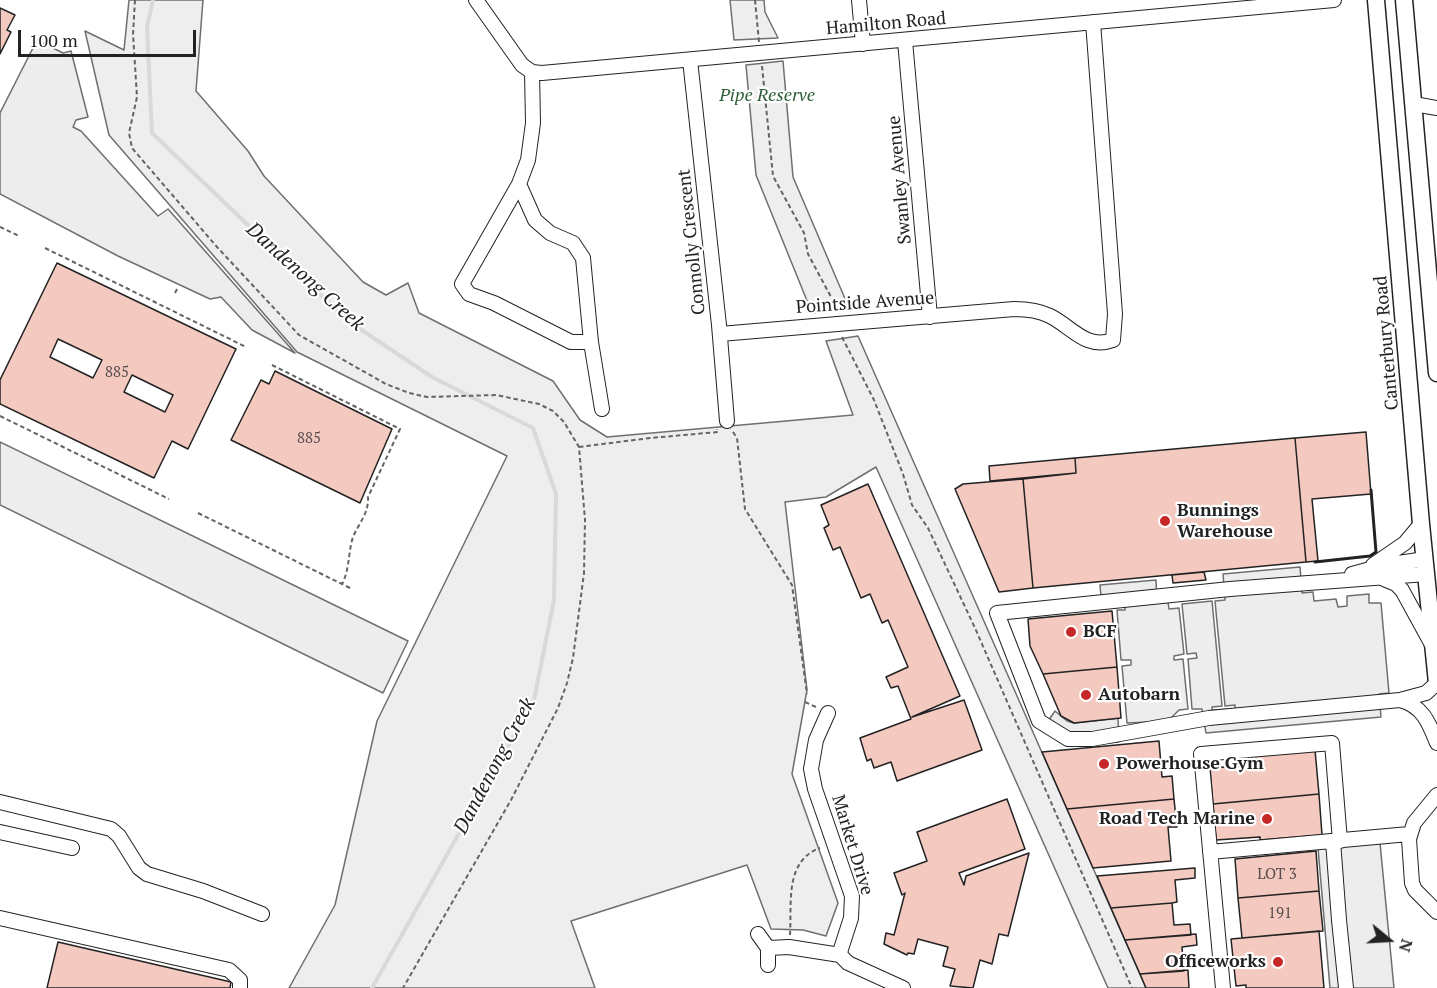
<!DOCTYPE html>
<style>
body{margin:0}
#map{position:relative;width:1437px;height:988px;overflow:hidden;background:#fff;font-family:"PT Serif",serif}
canvas{display:block}
.north{position:absolute;left:1359px;top:910px;width:60px;height:60px;-webkit-text-stroke:4px #fff;paint-order:stroke;rotate:108deg;font-size:16px;font-weight:700;line-height:24px;text-align:center;color:#222}
.north::after{content:'';display:block;margin:auto;width:21px;height:27px;background:#222;clip-path:polygon(50% 0,100% 100%,50% 72%,0 100%)}
.scale{position:absolute;left:18px;top:30px;width:178px;height:27px;box-sizing:border-box;border:3px solid #222;border-top:0;padding-left:8px;font-size:18px;line-height:21px;white-space:nowrap;color:#222;-webkit-text-stroke:4px #fff;paint-order:stroke}
</style>
<div id="map">
<canvas width="1437" height="988"></canvas>
<div class="north">N</div>
<div class="scale">100 m</div>
</div>
<script>
const ctx = document.querySelector('canvas').getContext('2d');
ctx.lineJoin = 'round';
function fill(path, color) {
  ctx.fillStyle = color;
  ctx.fill(path, 'evenodd');
}
function stroke(path, color, width, dash) {
  ctx.strokeStyle = color;
  ctx.lineWidth = width;
  ctx.lineCap = dash ? 'butt' : 'round';
  ctx.setLineDash(dash || []);
  ctx.stroke(path);
}
function label(font, color, halo, rows, align = 'center') {
  ctx.font = font + ' "PT Serif",serif';
  ctx.lineWidth = 4.5;
  ctx.setLineDash([]);
  ctx.textBaseline = 'middle';
  ctx.strokeStyle = halo;
  ctx.fillStyle = color;
  for (const [text, x, y, turn = 0] of rows) {
    ctx.save();
    ctx.translate(x, y);
    ctx.rotate((+turn || 0) * Math.PI / 180);
    ctx.textAlign = isNaN(turn) ? turn : align;
    if (halo) ctx.strokeText(text, 0, 0);
    ctx.fillText(text, 0, 0);
    ctx.restore();
  }
}
const green = new Path2D(`
 M129 0H203L196 91 248 151 264 176 363 282 386 295 408 283 419 313 553 381 580 420 607 437 853 415 826 341 858 336 1146 988H1108L876 467 826 497 785 502 807 690 792 774 838 903 826 936 803 930 771 929 747 865 571 921 595 988H289L335 905 377 721 507 456 297 352 109 135 85 31 124 50Z
 M730 0H764L765 12 778 38 734 40Z
 M783 61 793 177 849 308 812 313 756 175 746 65Z`);
fill(green, '#eee');
stroke(green, '#6f6f6f', 1.5);
const parking = new Path2D(`
 M37 40 63 53 71 51 88 117 76 120 73 127 81 131 158 216 168 209 295 353 252 330 221 297 210 299 118 256 0 194V113Z
 M0 442 408 641 383 693 0 505Z
 M1300 567 1302 593 1313 592 1314 601 1336 599 1338 607 1347 606V596L1369 594V603H1381L1389 693 1379 694 1381 717 1206 733 1202 709H1192L1188 659 1197 658 1196 653 1187 654 1182 604 1212 601 1222 706 1212 707V710L1235 709V705L1225 706 1215 601 1225 600 1223 574Z
 M1156 580 1157 603 1168 602 1169 609 1179 608 1184 654 1174 656V660L1183 659 1188 709 1179 710 1168 721 1127 723 1122 666 1131 665V660H1121L1117 610H1125V606L1102 608 1100 585Z
 M1055 711 1067 721 1074 723 1118 718 1119 742 1071 746 1064 743 1042 730Z
 M1380 843 1394 988H1330L1318 848Z`);
fill(parking, '#ededed');
stroke(parking, '#6f6f6f', 1.5);
stroke(new Path2D(`
 M153 0 147 27 152 133 348 321 432 377 533 428 556 494 554 600 534 700 372 988`), '#d9d9d9', 4);
const building = new Path2D(`
 M0 8 15 15 7 30 11 32 0 54Z
 M57 263 236 349 188 449 172 441 154 478 0 404V380ZM58 339 102 360 93 378 50 357ZM132 375 173 395 165 412 124 392Z
 M275 371 392 429 360 503 231 440 261 380 269 384Z
 M1366 432 1371 494 1312 499 1318 561 1306 562 1295 438Z
 M1295 438 1306 562 1033 588 1023 479 1076 473 1075 458Z
 M1075 458 1076 473 990 481 989 466Z
 M1023 479 1033 588 999 592 955 489 963 484Z
 M868 484 960 696 912 717 964 700 982 750 897 781 891 762 874 768 871 759 867 761 860 738 911 719 898 686 891 688 886 677 908 667 888 620 882 623 870 594 861 598 840 547 833 550 824 528 829 525 821 505Z
 M1204 572 1206 580 1173 583 1172 575Z
 M1112 611 1117 667 1043 674 1030 646 1028 619Z
 M1117 667 1121 718 1074 723 1061 716 1043 674Z
 M1159 741 1162 777 1172 776 1174 799 1067 809 1042 752Z
 M1315 750 1319 794 1213 804 1210 768 1240 766V761L1252 760V756Z
 M1319 794 1322 835 1260 840V837L1216 840 1213 804Z
 M1007 799 1025 849 959 873 964 885 966 876 1029 853 1008 936 999 934 992 964 980 960 973 988 950 986 955 969 943 966 948 947 918 939 914 954 908 953 907 955 884 944 886 933 894 935 905 893 902 895 894 873 927 861 917 832Z
 M1174 799 1177 827H1168L1171 861 1093 868 1067 809Z
 M1316 851 1319 891 1238 898 1235 859Z
 M1195 868V878L1175 880 1177 902 1172 903 1111 908 1097 876Z
 M1319 891 1323 931 1242 938 1238 898Z
 M1172 903 1174 925 1190 924 1191 935 1125 940 1111 908Z
 M1319 931 1324 988H1246V985L1236 986 1231 939Z
 M1196 934 1197 945 1182 947 1184 971 1140 974 1125 940Z
 M58 942 231 982 230 988H47Z
 M1188 970 1189 988H1146L1140 974Z`);
fill(building, '#f3c9c0');
stroke(building, '#222', 1.5);
const minor = new Path2D(`
 M476 0 522 65 532 72 542 73 1334 0
 M859 0 863 44
 M905 41 930 317
 M690 60 719 325 727 421
 M532 72 533 123 528 160 519 184 462 284 469 294 494 303 571 342H591L602 409
 M1414 104 1437 108
 M519 184 535 220 550 233 573 243 583 258 591 342
 M720 334 1014 309C1027 309 1038 310 1050 316 1072 327 1086 350 1113 340L1115 314 1093 22
 M1373 565 1405 543 1421 524
 M1352 574 1385 565 1425 559
 M1426 574 1230 589 997 613 1039 721 1068 739H1092L1209 718 1400 700 1426 693 1437 683
 M1384 579 1396 584 1402 590 1431 643
 M1400 700C1423 706 1429 723 1437 743
 M828 713 816 740 811 769 815 789 852 896 851 918 841 949 840 955 848 963 903 988
 M1437 795 1414 823 1409 839 1412 883 1415 890 1437 912
 M0 802 111 829 119 836 139 868 147 874 203 891 262 914
 M0 832 72 848
 M1333 841 1339 920 1346 988
 M1210 852 1409 834
 M0 918 229 970 240 980V988
 M758 934 768 948V965
 M768 948 789 947 840 955
 M1223 988 1201 754 1332 743 1340 841`);
const major = new Path2D(`
 M1376 0 1421 524 1437 683
 M1404 0 1437 373`);
stroke(minor, '#222', 16);
stroke(major, '#222', 19);
stroke(new Path2D(`
 M135 0 133 34 137 97 129 133 132 148 217 247 299 335 386 384 409 393 427 397 496 395 539 404 553 411 564 422 579 447 585 520 584 573 573 658 567 683 558 708 511 800 403 988
 M755 0 759 42
 M762 66 773 176 804 233 808 254 838 310
 M0 227 19 236
 M45 248 246 347
 M175 293 178 287
 M842 337 874 400 903 474 912 505 928 528 975 628 1132 988
 M272 365 400 429 368 497C369 513 359 523 353 537 348 552 350 569 342 584
 M0 416 169 499
 M733 432 737 438 745 509 792 585 807 694
 M579 447 650 438 718 432 717 429
 M198 513 352 589
 M805 702 816 707
 M790 935C792 904 784 861 820 848`), '#646464', 2, [4.5, 3]);
stroke(minor, '#fff', 14);
stroke(major, '#fff', 16);
stroke(new Path2D(`
 M1315 562 1370 556 1376 552 1371 490`), '#222', 3);
for (const [x, y, r, color] of [
 [1165,521,6,"#c62828"],
 [1071,632,6,"#c62828"],
 [1086,695,6,"#c62828"],
 [1104,764,6,"#c62828"],
 [1267,819,6,"#c62828"],
 [1278,962,6,"#c62828"]
]) {
  const dot = new Path2D();
  dot.arc(x, y, r, 0, 2 * Math.PI);
  ctx.fillStyle = color;
  ctx.fill(dot);
  stroke(dot, '#fff', 2);
}
label('15px', '#564c4a', null, [
 ["885",117,373],
 ["885",309,439],
 ["LOT 3",1277,875],
 ["191",1280,914]
]);
label('18px', '#222', '#fff', [
 ["Hamilton Road",886,24,-5],
 ["Swanley Avenue",900,180,-95],
 ["Connolly Crescent",692,242,-96],
 ["Pointside Avenue",865,303,-4],
 ["Canterbury Road",1387,343,-95],
 ["Market Drive",852,845,73]
]);
label('italic 18px', '#2f5e38', '#fff', [
 ["Pipe Reserve",767,96]
]);
label('bold 18px', '#222', '#fff', [
 ["Bunnings",1177,511],
 ["Warehouse",1177,532],
 ["BCF",1083,632],
 ["Autobarn",1098,695],
 ["Powerhouse Gym",1116,764],
 ["Road Tech Marine",1255,819,"right"],
 ["Officeworks",1266,962,"right"]
], 'left');
label('italic 20px', '#222', '#fff', [
 ["Dandenong Creek",305,277,42],
 ["Dandenong Creek",495,766,-62]
]);
</script>
